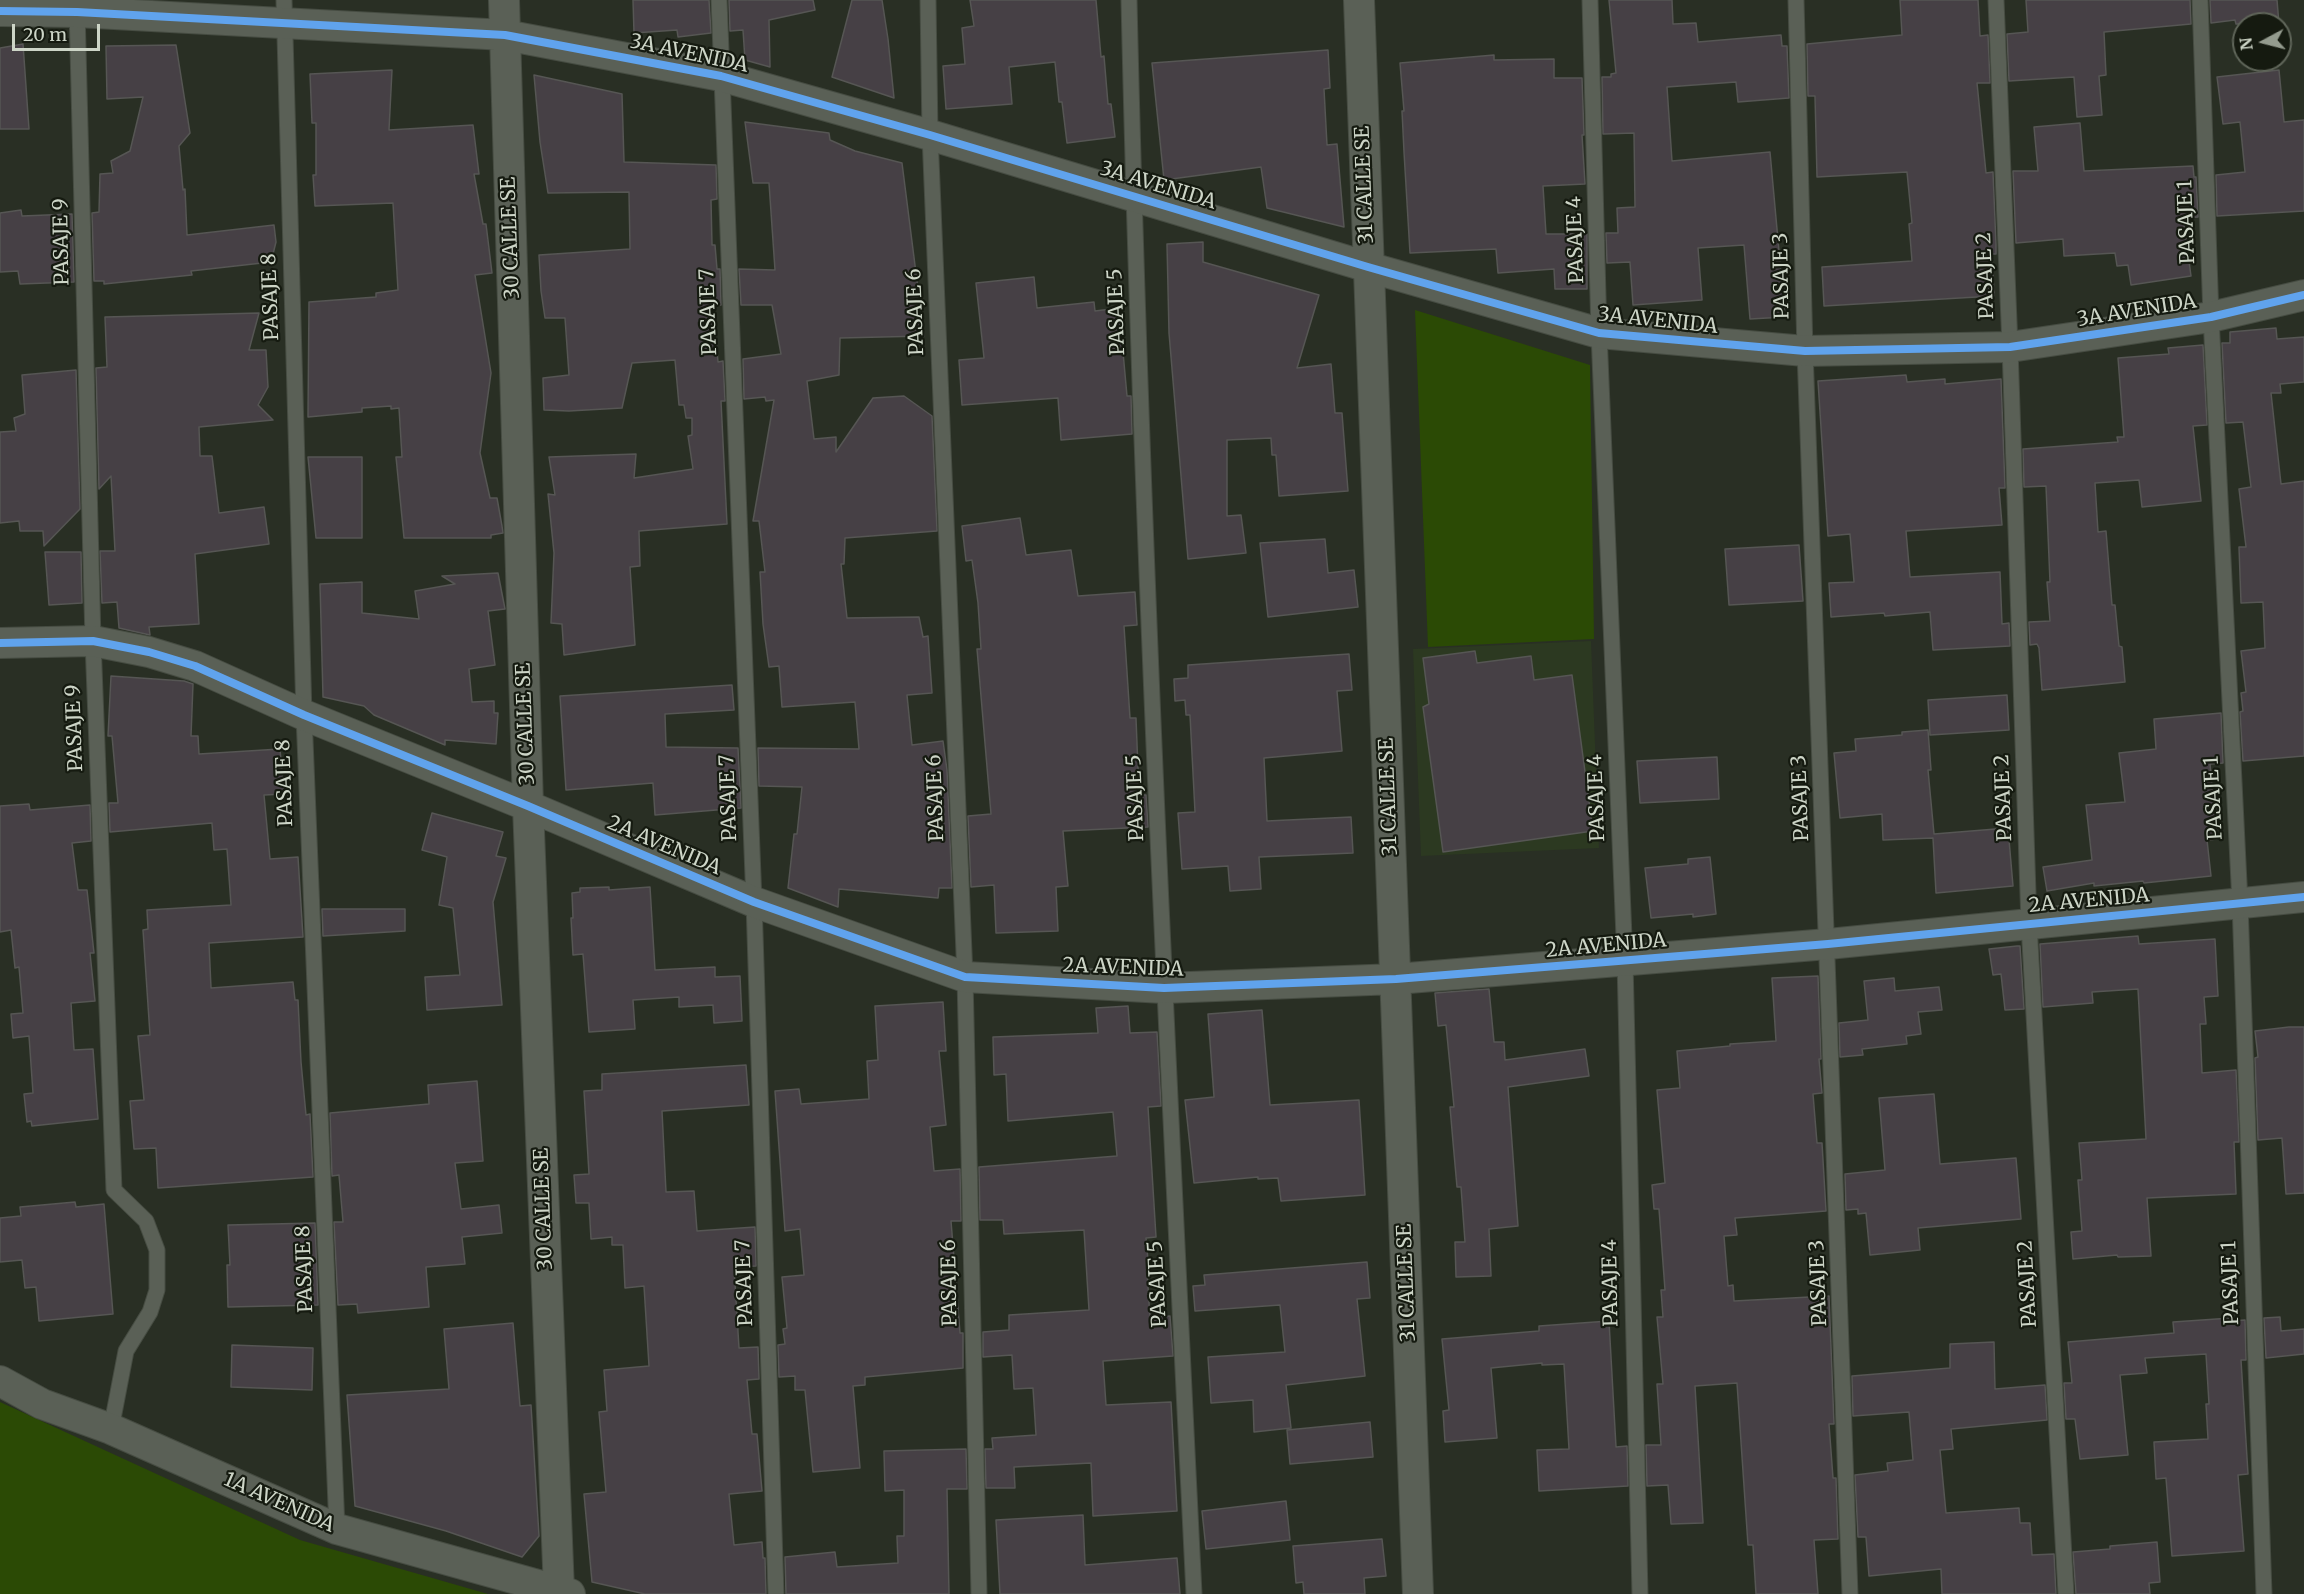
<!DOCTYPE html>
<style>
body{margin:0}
#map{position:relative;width:2304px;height:1594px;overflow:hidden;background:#292f24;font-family:Merriweather,serif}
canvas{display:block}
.north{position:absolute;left:2232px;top:12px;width:60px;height:60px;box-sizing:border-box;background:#151a10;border:2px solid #5f6559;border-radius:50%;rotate:263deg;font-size:16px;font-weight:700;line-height:24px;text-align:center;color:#cdd5c7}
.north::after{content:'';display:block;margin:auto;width:21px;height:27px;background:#949b8e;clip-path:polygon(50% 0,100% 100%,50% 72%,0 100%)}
.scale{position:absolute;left:12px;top:24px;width:88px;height:27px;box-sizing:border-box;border:3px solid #cdd5c7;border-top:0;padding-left:8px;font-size:18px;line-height:21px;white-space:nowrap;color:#cdd5c7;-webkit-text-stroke:4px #151a10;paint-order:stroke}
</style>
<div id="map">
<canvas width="2304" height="1594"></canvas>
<div class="north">N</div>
<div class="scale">20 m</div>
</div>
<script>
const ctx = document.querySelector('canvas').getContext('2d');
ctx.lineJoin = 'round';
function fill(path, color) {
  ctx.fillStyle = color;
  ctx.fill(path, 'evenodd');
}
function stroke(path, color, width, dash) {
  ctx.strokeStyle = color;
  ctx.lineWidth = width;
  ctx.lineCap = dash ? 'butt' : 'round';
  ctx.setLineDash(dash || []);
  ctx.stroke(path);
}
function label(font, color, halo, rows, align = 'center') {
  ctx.font = font + ' Merriweather,serif';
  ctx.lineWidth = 4.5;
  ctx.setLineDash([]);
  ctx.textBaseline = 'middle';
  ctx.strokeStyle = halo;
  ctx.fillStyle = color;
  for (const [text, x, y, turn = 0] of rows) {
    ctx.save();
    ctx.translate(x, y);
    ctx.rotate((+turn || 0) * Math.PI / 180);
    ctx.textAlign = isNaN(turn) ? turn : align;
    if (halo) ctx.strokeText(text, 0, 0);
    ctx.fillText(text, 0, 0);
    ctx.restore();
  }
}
fill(new Path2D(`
 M1591 641 1599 848 1421 856 1413 649Z`), '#2c3921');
fill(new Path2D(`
 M1415 310 1590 365 1594 639 1428 647Z
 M0 1402 300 1540 488 1594H0Z`), '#2b4a05');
const building = new Path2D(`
 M633 0H709L711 33 678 37 677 30 634 33Z
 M729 0H813L815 10 769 20 770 67 745 60 743 30 730 31Z
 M852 0H882L888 39 894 98 832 77Z
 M970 0H1096L1101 57 1104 56 1108 104H1111L1115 137 1067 143 1062 102H1059L1055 62 1009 67 1012 104 946 109 943 66 965 64 962 28 974 26Z
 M1609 0H1672L1673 24 1696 23 1698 42 1781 35 1782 46H1787L1789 98 1738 102 1736 82 1667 87 1672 161 1770 152 1785 317 1750 319 1744 245 1698 248 1702 300 1633 305 1630 262 1607 263 1606 233H1618L1617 208 1635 207 1634 133 1603 134 1602 77H1611V74L1616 73Z
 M1900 0H1978L1980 36 1988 35 1990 83H1977L1986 173 1993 172 1996 245V254H1992L1994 296 1824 306 1822 267 1912 261 1909 224 1912 223 1907 172 1817 177 1815 96H1808L1807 44 1902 35Z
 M2026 0H2190L2191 24 2104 32 2106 75 2099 76 2102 115 2077 117 2074 77 2009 81 2007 34 2028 32Z
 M2210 0H2277L2279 24H2236L2235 20 2211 23Z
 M23 44 29 129H0V48Z
 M176 45 190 133 179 146 183 190 185 189 187 235 274 225 276 242 271 262 191 271 192 275 104 284V281H94L92 213 99 212 100 174 113 173 111 161 130 151 143 97 107 99 106 46Z
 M1328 50 1330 88 1324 89 1327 145 1337 144 1344 227 1267 208 1261 167 1164 180 1152 63Z
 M1494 55V60L1554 59V78H1582L1584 135H1582L1585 184 1543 186 1546 234H1587V289H1555L1554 269 1498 273 1496 249 1410 253 1404 152 1402 111H1404L1400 63Z
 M392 70 389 130 473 125 479 174H474L483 224H486L492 273 475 275 491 373 480 453 490 498H497L502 526 503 533 491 535V538H404L396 457H402L399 408 391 409V406L362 408V412L308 417 309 302 376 297V293L398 290 393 203 315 206 313 175H316V123H312L310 74Z
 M2279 70 2284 122 2304 120V211L2217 216 2216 175 2245 172 2240 122 2223 124 2217 77Z
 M534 75 622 94 624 162 716 165 717 199 711 200 712 245H715L717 269H720L721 305H713L718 362 723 361 725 401H721L727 524 639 531 640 566 630 567 635 645 564 655 562 624 551 623 554 553 548 494 555 495 549 457 636 454 634 478 693 469 688 436 692 435V418H686L684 405H679L675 360 632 363 622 408 569 411 544 410 543 378 569 375 565 318H545L541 291 539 255 630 249 629 192 548 193 540 142Z
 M745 122 829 133 830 140 855 151 902 163 924 336 840 338 839 375 807 381 814 439 836 437V452L873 398 904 396 932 416 937 531 845 538 844 564H841L847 618 919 617 923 637 928 636 932 693 907 695 912 745 943 741 947 770 952 888H939L938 898 839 889 838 907 788 888 794 834H797L802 787 759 786 758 748 859 749 855 702 782 707 779 666 769 667 763 624 760 572H765L759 521H753L774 400 766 401 765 397 744 399 743 359 781 354 772 305H741L739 269 775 270 769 183H753Z
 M2080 123 2084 171 2193 166 2194 177H2196L2198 217 2183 218 2191 276 2131 285 2128 265 2117 266 2115 253 2064 256 2063 239 2016 243 2013 171H2038L2034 127Z
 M21 210 22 216 72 214 74 282 20 284 18 271 0 272V213Z
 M1203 242V262L1319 295 1297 368 1331 364 1335 413H1342L1348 491 1279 496 1276 455H1272L1271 438 1227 440V516L1241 515 1246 553 1188 559 1169 333 1167 244Z
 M1034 277 1037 308 1094 302 1095 311 1119 308 1127 396H1131L1132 434 1061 440 1058 398 962 405 959 360 984 358 976 283Z
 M259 313 249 350H266L268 387 258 405 273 420 199 427 200 456H212L219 513 264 507 269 544 195 554 199 624 149 627 150 635 119 628 117 602 102 603 100 551H115L111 476 99 489 96 368 107 367 105 317Z
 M2276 328 2277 339 2304 337V382L2280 384 2281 393H2271L2281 484 2304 481V756L2243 761 2240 712 2243 711 2241 693 2246 692 2241 651 2265 648 2263 602 2241 603 2239 547H2246L2239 489 2251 487 2243 422 2226 423 2222 343H2230V332Z
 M2203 345 2207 425 2193 426 2201 501 2142 507 2139 480 2095 483 2098 532 2106 531 2112 605H2115L2119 646 2122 647 2125 682 2042 690 2039 648 2037 644 2030 645 2029 622 2050 621 2047 582H2050L2046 486 2024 487 2023 449 2118 442 2117 437H2124L2118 358 2169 354 2168 348Z
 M76 370 80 509 44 546 43 531H20L19 521 0 523V432L16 431 14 418 25 414 22 375Z
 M1906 375 1907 382 1945 379V384L2001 379 2005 488H1999L2002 525 1906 531 1910 577 2000 572 2002 624 2009 623 2010 646 1933 650 1930 612 1885 616 1884 613 1831 617 1829 583 1854 582 1850 534 1828 536 1818 381Z
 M308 457H362V538H316Z
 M1020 518 1026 555 1071 550 1078 596 1135 592 1137 625 1124 626 1130 718H1136L1139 795H1146L1148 827 1063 831 1068 886 1056 887 1058 931 996 933 994 885 971 887 968 816 991 814 977 649H981L978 603 972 560 966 561 962 526Z
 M1325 539 1328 573 1354 570 1358 607 1268 617 1260 543Z
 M1799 545 1803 601 1729 605 1725 549Z
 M45 552H81L82 603 49 605Z
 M498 573 505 609 488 611 495 665 469 669 472 702 494 701V713H498L496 744 445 740V745L374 715 364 706 323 697 320 584 362 582V613L419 619 415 591 455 584 442 576Z
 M1475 651 1477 663 1531 656 1534 680 1572 675 1593 831 1443 852 1423 707 1429 704 1423 658Z
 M1349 654 1352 690 1337 691 1342 751 1264 758 1267 821 1351 817 1353 853 1259 857 1261 889 1230 891 1228 866 1182 869 1178 813 1195 812 1190 715H1186L1185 700 1175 701 1174 679 1188 678V665Z
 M111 676 184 681 193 684 191 736H198L199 754 280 749 284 794 264 795 270 859 298 857 303 937 209 943 211 988 293 982 295 1000H298L301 1062 306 1115 310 1114 313 1177 158 1188 156 1148 134 1149 130 1101 144 1100 138 1036 150 1035 143 930 148 929 147 910 231 905 227 849 214 850 212 823 110 832 109 803H118L112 736H108Z
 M732 685 734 710 665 714 666 747 738 748 741 808 655 815 653 783 566 790 560 696Z
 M2007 695 2009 730 1930 735 1928 700Z
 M2221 713 2223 763 2210 764 2217 839 2207 840 2211 876 2144 883 2143 881 2094 886V883L2047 891 2043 867 2092 860 2086 805 2125 802 2119 753 2156 749 2154 719Z
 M1928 730 1931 770H1928L1934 834 2008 828 2013 886 1936 893 1933 838 1883 840 1882 814 1840 818 1834 753 1856 751 1855 739 1902 735V732Z
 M1717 757 1719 799 1640 803 1637 761Z
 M29 804 30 810 90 805 91 841 72 843 78 890H87L94 953H90L95 1001 71 1003 74 1050 93 1049 98 1119 32 1126 31 1121 27 1122 24 1094 33 1093 29 1036 13 1038 11 1014 23 1013 19 967 15 968 11 930 0 932V806Z
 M432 813 503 832 496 856 506 858 493 902 502 1005 427 1010 425 977 460 975 453 908 439 905 447 857 422 850Z
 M1710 857 1716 914 1693 917V914L1651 918 1645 868 1688 864V859Z
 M609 887V890L650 887 655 970 715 967V977L740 976 742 1021 714 1023 713 1005 679 1007V997L633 1000 635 1029 589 1032 583 954 573 955 571 918H573L572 893 580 892V888Z
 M322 909H405V931L323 936Z
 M2138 936 2139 944 2215 939 2218 996 2204 997 2206 1024H2200L2202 1073 2236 1070 2239 1142H2234L2236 1194 2147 1198 2151 1256 2118 1257 2117 1255 2073 1259 2071 1232 2082 1231 2078 1180H2082L2079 1143 2146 1139 2138 989 2092 992 2093 1003 2043 1007 2040 944Z
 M2017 946H2020L2024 1009 2005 1010 2001 974 1993 975 1989 949Z
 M1818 976 1821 1059H1819L1822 1093 1813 1094 1817 1143H1822L1826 1211 1735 1218 1737 1235 1724 1236 1728 1286 1733 1285 1734 1301 1829 1296 1834 1424H1829L1833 1478H1836L1838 1539 1814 1540 1818 1594H1756L1753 1545H1748L1737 1383 1695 1386 1703 1523 1671 1524 1668 1485 1647 1486 1646 1445H1661L1657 1384H1663L1657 1317H1663L1661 1290H1665L1659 1209H1654L1652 1185 1665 1183 1657 1090 1680 1088 1677 1051 1730 1046V1044L1776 1041 1772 978Z
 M1894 978 1895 991 1939 987 1942 1010 1918 1012 1921 1034 1906 1036 1907 1044 1862 1049 1863 1055 1840 1057 1839 1023 1868 1020 1864 981Z
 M1489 989 1494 1042H1504L1505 1060 1585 1049 1589 1076 1508 1087 1518 1226 1489 1229 1491 1276 1456 1277 1455 1242H1465L1461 1187H1457L1453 1142 1450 1107H1454L1446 1025 1438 1026 1435 993Z
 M943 1002 946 1051H939L946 1125 930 1127 934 1171 960 1169 961 1221H951L960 1333H963V1368L865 1377V1385L853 1386 860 1468 813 1472 805 1390H795V1376L779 1377 778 1345 785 1344 783 1329 787 1328 782 1277 804 1275 800 1229 785 1231 775 1091 799 1089 801 1104 869 1099 867 1061 878 1060 875 1006Z
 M1128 1006 1130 1033 1157 1032 1161 1106 1148 1107 1156 1237 1146 1238 1149 1271H1147L1150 1317 1170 1316 1173 1356 1103 1361 1106 1405 1171 1402 1177 1511 1093 1516 1091 1463 1014 1467 1015 1488H986L985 1449H993L992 1438 1036 1435 1033 1388 1014 1389 1012 1355 983 1357V1332L1009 1330V1315L1089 1310 1084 1230 1004 1234 1003 1220H980L979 1167 1117 1156 1113 1112 1008 1121 1006 1074 994 1075 993 1037 1098 1033 1096 1008Z
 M1262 1010 1270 1105 1359 1100 1365 1195 1281 1201 1278 1178 1258 1179V1177L1194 1183 1185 1100 1214 1097 1208 1014Z
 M2289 1027H2304V1193L2286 1194 2282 1138 2258 1140 2255 1058 2258 1057 2255 1031Z
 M746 1065 749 1105 662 1111 666 1192 694 1191 697 1231 755 1227 756 1266 734 1267 739 1348 758 1347 759 1379 747 1380 752 1434H757L762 1491 729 1494 734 1545 762 1542 763 1558H765L766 1594H645L592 1582 584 1494 606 1492 599 1412 607 1411 604 1370 649 1366 644 1286 625 1288 623 1245H612V1237L591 1239 589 1203H576L574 1175 589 1174 584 1091 602 1090V1074Z
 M477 1081 483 1161 455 1163 461 1209 499 1205 502 1233 462 1237 465 1264 426 1267 429 1307 358 1313 357 1304 338 1305 334 1222H343L339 1175 332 1176 330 1113 429 1104 428 1085Z
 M1934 1094 1940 1164 2016 1158 2021 1219 1918 1228 1920 1250 1870 1255 1866 1213 1858 1214V1209L1846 1210 1845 1174 1885 1170 1879 1098Z
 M75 1202 76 1207 104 1204 113 1314 39 1321 36 1287 25 1288 22 1260 0 1262V1218L21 1216 20 1207Z
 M315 1223 318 1305 228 1307 227 1265H230L228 1225Z
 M1367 1262 1370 1298 1357 1299 1365 1376 1286 1385 1291 1428 1254 1432 1253 1400 1211 1403 1208 1357 1285 1352 1280 1305 1195 1311 1193 1286 1205 1285 1204 1275Z
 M2280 1317 2281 1331 2304 1329V1354L2266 1358 2264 1318Z
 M2231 1318V1321L2245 1320 2246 1360H2241L2248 1474 2238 1475 2244 1551 2172 1556 2166 1478 2156 1479 2154 1442 2208 1439 2206 1404H2209L2206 1354 2145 1358 2147 1373 2120 1375 2128 1455 2080 1459 2075 1419H2066L2064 1383H2072L2068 1342 2174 1333 2173 1322Z
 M1609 1321 1616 1447 1627 1446 1628 1486 1539 1491 1537 1450 1569 1449 1564 1364 1542 1365V1363L1491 1368 1497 1438 1445 1442 1443 1411 1449 1410 1442 1339 1539 1331V1326Z
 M513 1323 520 1406 531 1405 539 1536 522 1557 446 1531 355 1506 347 1395 449 1389 444 1329Z
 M1994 1342 1995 1389 2045 1385 2047 1420 1951 1429 1953 1449 1940 1450 1946 1513 2019 1508 2020 1523H2030L2032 1555 2054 1554 2056 1594H1942L1941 1569 1869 1576 1866 1537H1858L1855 1475 1888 1471 1887 1463 1913 1460 1909 1412 1853 1416 1852 1376 1950 1368V1344Z
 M232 1345 313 1348 312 1390 231 1387Z
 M1370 1422 1373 1457 1290 1464 1287 1430Z
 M966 1449 967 1489H947L949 1594H786L785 1557 835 1552 837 1567 898 1563 897 1536H904V1490L885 1491 884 1451Z
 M1286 1501 1290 1540 1206 1549 1202 1511Z
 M1083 1515 1085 1565 1177 1558 1180 1594H1000L996 1520Z
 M1382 1539 1386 1576 1364 1578 1365 1594H1304L1303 1582 1296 1583 1293 1546Z
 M2157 1542 2160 1582 2149 1583 2150 1594H2076L2073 1552 2110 1549V1546Z`);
fill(building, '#464045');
stroke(building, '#565654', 1.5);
const lane = new Path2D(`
 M284 0 304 715 337 1529
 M719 0 754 902 776 1594
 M928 0 930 135 965 977 979 1594
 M1129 0C1141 532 1168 1063 1194 1594
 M1590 0 1599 333 1625 961 1640 1594
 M1796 0 1805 351 1850 1594
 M1996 0 2010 347 2029 924 2066 1594
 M2200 0 2211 317 2240 903 2264 1594
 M77 9 93 641 114 1190 146 1221 157 1250V1290L150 1312 126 1351 111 1429`);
const street = new Path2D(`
 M504 0 528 806 559 1591
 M1359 0 1418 1594
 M0 11 77 12 505 35 721 76 930 135 1368 267 1599 333 1805 351 2010 347 2211 317 2304 295
 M0 643 93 641 149 652 195 666 304 715 528 806 754 902 965 977 1164 988 1396 979 1828 944 2304 897
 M0 1381 42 1404 111 1429 337 1529 570 1594`);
stroke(lane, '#464c42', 17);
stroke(street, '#464c42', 32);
stroke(lane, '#5a6056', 15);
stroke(street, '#5a6056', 30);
stroke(new Path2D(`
 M0 11 77 12 505 35 721 76 930 135 1368 267 1599 333 1805 351 2010 347 2211 317 2304 295
 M0 643 93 641 149 652 195 666 304 715 528 806 754 902 965 977 1164 988 1396 979 1828 944 2304 897`), '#60a3ed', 8);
label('20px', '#cdd5c7', '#151a10', [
 ["3A AVENIDA",689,54,12],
 ["31 CALLE SE",1365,185,-92],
 ["3A AVENIDA",1158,186,17],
 ["PASAJE 1",2187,222,-92],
 ["30 CALLE SE",511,238,-92],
 ["PASAJE 4",1576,240,-92],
 ["PASAJE 9",62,242,-91],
 ["PASAJE 3",1782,276,-91],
 ["PASAJE 2",1986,276,-92],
 ["PASAJE 8",271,297,-92],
 ["3A AVENIDA",2137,311,-9],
 ["PASAJE 7",709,312,-92],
 ["PASAJE 6",916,312,-92],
 ["PASAJE 5",1117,312,-92],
 ["3A AVENIDA",1658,321,6],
 ["30 CALLE SE",526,724,-92],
 ["PASAJE 9",75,728,-92],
 ["PASAJE 8",285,783,-92],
 ["31 CALLE SE",1389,797,-92],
 ["PASAJE 7",729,798,-92],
 ["PASAJE 6",936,798,-92],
 ["PASAJE 5",1136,798,-92],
 ["PASAJE 4",1597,798,-92],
 ["PASAJE 3",1801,798,-92],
 ["PASAJE 2",2004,798,-92],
 ["PASAJE 1",2214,798,-93],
 ["2A AVENIDA",664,846,23],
 ["2A AVENIDA",2089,901,-5],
 ["2A AVENIDA",1606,946,-5],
 ["2A AVENIDA",1123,968,2],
 ["30 CALLE SE",544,1209,-92],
 ["PASAJE 8",305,1269,-92],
 ["PASAJE 7",745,1283,-92],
 ["PASAJE 6",950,1283,-91],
 ["31 CALLE SE",1407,1283,-92],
 ["PASAJE 4",1611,1283,-91],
 ["PASAJE 3",1819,1283,-92],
 ["PASAJE 1",2231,1283,-92],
 ["PASAJE 5",1158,1284,-93],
 ["PASAJE 2",2028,1284,-93],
 ["1A AVENIDA",279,1503,24]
]);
</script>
